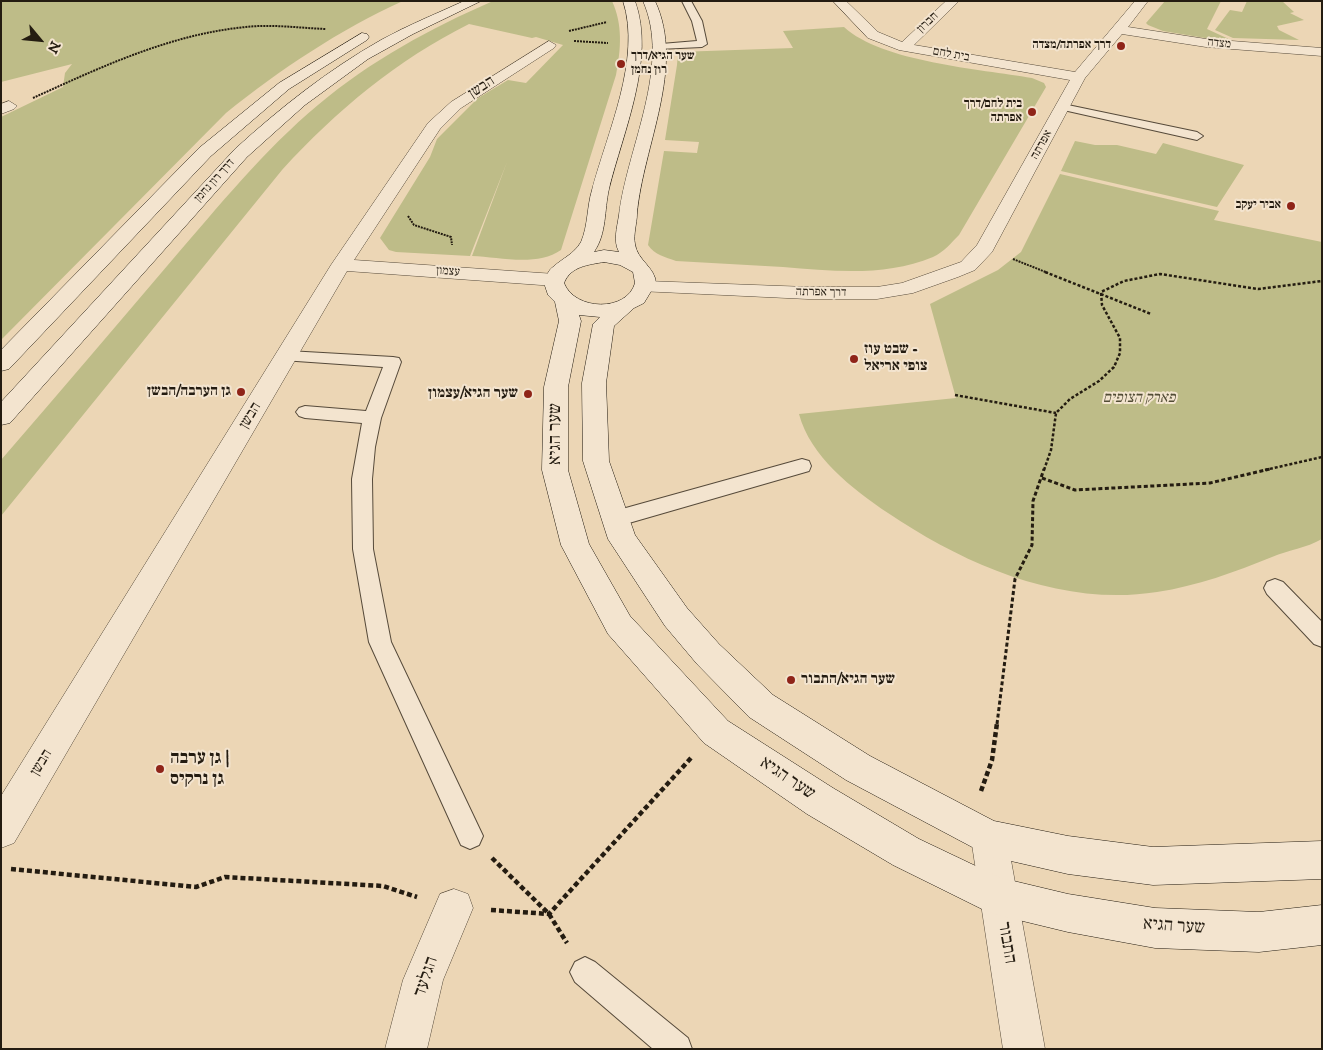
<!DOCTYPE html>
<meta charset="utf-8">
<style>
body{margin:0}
#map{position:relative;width:1323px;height:1050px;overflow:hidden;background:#ecd6b5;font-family:"IM FELL DW Pica",serif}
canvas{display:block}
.frame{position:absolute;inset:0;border:2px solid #241c11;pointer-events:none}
.north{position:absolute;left:15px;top:15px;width:50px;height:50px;-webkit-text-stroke:4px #f3e4cf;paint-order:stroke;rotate:118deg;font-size:14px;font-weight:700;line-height:20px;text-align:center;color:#241c11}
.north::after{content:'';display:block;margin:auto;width:18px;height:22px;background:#241c11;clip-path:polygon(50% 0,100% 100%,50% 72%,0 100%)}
</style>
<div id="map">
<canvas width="1323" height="1050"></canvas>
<div class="frame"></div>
<div class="north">N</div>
</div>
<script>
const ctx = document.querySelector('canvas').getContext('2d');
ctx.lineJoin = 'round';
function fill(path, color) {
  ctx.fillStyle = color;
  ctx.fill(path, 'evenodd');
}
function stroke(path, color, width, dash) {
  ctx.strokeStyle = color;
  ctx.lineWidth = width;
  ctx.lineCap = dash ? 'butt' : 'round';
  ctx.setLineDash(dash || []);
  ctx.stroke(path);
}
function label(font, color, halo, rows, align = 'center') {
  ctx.font = font + ' "IM FELL DW Pica","Frank Ruhl Libre",serif';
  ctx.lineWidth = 4;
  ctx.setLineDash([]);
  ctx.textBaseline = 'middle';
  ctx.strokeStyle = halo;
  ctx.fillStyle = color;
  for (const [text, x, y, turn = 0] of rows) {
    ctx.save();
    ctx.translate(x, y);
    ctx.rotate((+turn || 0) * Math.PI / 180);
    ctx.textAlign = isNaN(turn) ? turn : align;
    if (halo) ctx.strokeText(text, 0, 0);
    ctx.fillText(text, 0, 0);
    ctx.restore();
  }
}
fill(new Path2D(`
 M1 1H403C339 30 281 69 226 113L1 340V117L63 87 65 73 72 64 1 82Z
 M493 1H612C623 25 621 49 616 75L561 250C537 267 499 257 472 256L507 162 470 256 396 252 389 250 380 238 430 157 437 139 478 98 508 80 526 83 563 45 536 37 532 38 469 24C397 60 337 110 282 170L1 516V460C59 393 116 326 173 259 219 206 264 150 318 105 370 61 431 28 493 1Z
 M1165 1H1221L1207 29 1231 40 1229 42 1163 31 1148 25 1146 23Z
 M1247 1H1282L1294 12 1290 13 1304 20 1277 26 1279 30 1299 40 1233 38 1215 30 1230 10 1242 12Z
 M844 27C882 62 980 69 1032 78L1044 83 1046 87 959 235C951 243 944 252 933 257 885 277 834 271 783 267 747 265 712 263 676 261 665 257 655 255 648 245L664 151 697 153 699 142 665 140 677 65 678 52 793 48 783 31Z
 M1075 141 1095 145H1117L1156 154 1163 143 1244 165 1217 207 1061 171Z
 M1060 174 1219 211 1214 220 1322 242V539C1306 548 1289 550 1272 557 1235 572 1197 586 1157 592 1062 607 965 565 888 513 852 489 810 456 799 414L956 398 930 304 998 270 1021 252Z`), '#bebc88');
const lane = new Path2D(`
 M682 1H691L702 21 707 44 702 47 658 49 656 47 661 44 697 41 692 21Z
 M1063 104 1197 132 1203 136 1197 140 1059 109V105Z
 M288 351 393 357 399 358 401 362 381 418 375 447 372 479 373 549 391 642 483 836 479 845 470 849 461 845 369 642 353 549 352 479 362 423 305 418 299 416 296 412 299 408 305 406 366 411 383 367 282 360 280 356 282 352Z
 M802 459 809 461 811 466 809 471 615 527 608 524 605 519 608 514 615 511Z
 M1275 579 1283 582 1322 622V647L1314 644 1267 594 1264 588 1267 582Z
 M585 957 595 962 688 1038 692 1049H653L575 982 570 972 575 962Z`);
const street = new Path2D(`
 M833 1H846L878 32 902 42 946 1H959L914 45 1075 72 1135 1H1148L1128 27 1206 39 1322 48V56L1206 47 1122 34 1085 78 992 252 975 270 958 277 913 293 877 299H808L639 291 636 287 639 283 646 281 808 287H877L902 283 961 262 977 245 1070 80 899 50 868 38Z
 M549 41 556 45 554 48 461 108 440 129 354 260 555 274 562 276 565 280 562 284 555 286 347 271 14 843 1 848V796L331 265 428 123 451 102Z
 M9 101 17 106 14 109 1 114V104Z
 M989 820 1002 825 1007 838 1045 1049H1003L971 838 976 825Z
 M454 889 468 894 473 908 443 980 427 1049H385L403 980 440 894Z`);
const secondary = new Path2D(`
 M464 1H481L413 34 368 59 305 105 247 157 10 423 1 425V402L235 149C280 108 328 70 381 40 408 25 436 14 464 1Z
 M623 1H635C656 59 623 132 609 189 604 211 607 233 594 252L604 250 619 252C613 241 617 228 619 215 627 148 672 66 643 1H655C686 67 643 146 637 214 637 223 633 235 635 244 637 260 655 267 656 283L644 303 634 308 614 326 606 383 609 461 635 535 687 608 719 644 773 695 870 756 994 821 1068 836 1153 847 1322 841V879L1153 885 1068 874 989 856 846 780 749 717 697 664 665 626 608 539 583 461 582 383 593 324 600 317 579 315 581 321 568 387V470L589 544 630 616 728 721 833 788 919 839 1001 878 1068 894 1155 908 1259 912 1322 905V945L1259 952 1155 948 1068 932 998 915 984 910 893 865 807 814 704 743 608 634 561 545 542 470 544 387 559 321 555 302 548 295 544 283C546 278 548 270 553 267 563 258 574 254 581 242 588 226 587 206 592 190 607 133 642 59 623 1ZM604 262 620 265 633 272 635 283C627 312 575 311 564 283 571 266 588 265 604 262Z
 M362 33 367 34 369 37 367 40 289 89 211 156 9 369 1 371V350L199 148 279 83Z`);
stroke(lane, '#564a3a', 2);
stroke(street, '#564a3a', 1);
stroke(secondary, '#241c11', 1);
stroke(new Path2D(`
 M569 31 607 22
 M574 41 608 43
 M33 98C101 67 171 34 246 27 272 24 299 28 326 29
 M408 216 414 225 451 237 452 245
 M1013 259 1048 273`), '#241c11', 2, [2, 1]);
stroke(new Path2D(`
 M1045 272 1151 314
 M955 395 1056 413
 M1044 470 1051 450 1056 413 1070 399 1099 381 1114 367 1120 353V338L1102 305 1101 292 1124 281 1160 274 1258 289 1322 281
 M1265 470 1322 457`), '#241c11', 2.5, [3, 2]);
stroke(new Path2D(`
 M1042 478 1075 490 1210 483 1270 469
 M997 724 1015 579 1032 545 1033 501 1044 469`), '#241c11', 3, [4, 2.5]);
stroke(new Path2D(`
 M981 791 992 760 997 723
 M492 858 549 914 567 943
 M11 869 196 887 225 877 383 886 417 897
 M491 910 549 914 691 758`), '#241c11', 4.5, [5, 3]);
fill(lane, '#f3e4cf');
fill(street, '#f3e4cf');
fill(secondary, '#f3e4cf');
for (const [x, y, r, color] of [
 [1121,46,5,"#8f2418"],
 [621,64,5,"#8f2418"],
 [1032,112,5,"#8f2418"],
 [1291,206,5,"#8f2418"],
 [854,359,5,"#8f2418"],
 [241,392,5,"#8f2418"],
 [528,394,5,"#8f2418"],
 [791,680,5,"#8f2418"],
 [160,769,5,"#8f2418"]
]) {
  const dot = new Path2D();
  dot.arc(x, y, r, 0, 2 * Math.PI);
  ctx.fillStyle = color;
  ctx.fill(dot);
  stroke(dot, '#f3e4cf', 2);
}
label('12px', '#241c11', '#f3e4cf', [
 ["חברון",928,23,-43],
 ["מצדה",1219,44,6],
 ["בית לחם",951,55,10],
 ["אפרתה",1042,145,-61],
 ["דרך רון נחמן",215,181,-48],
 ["עצמון",448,272,4],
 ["דרך אפרתה",821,293,1]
]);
label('bold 12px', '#241c11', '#f3e4cf', [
 ["דרך אפרתה/מצדה",1111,46],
 ["שער הגיא/דרך",631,57,"left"],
 ["רון נחמן",631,71,"left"],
 ["בית לחם/דרך",1022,105],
 ["אפרתה",1022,119],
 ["אביר יעקב",1281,206]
], 'right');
label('15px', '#241c11', '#f3e4cf', [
 ["הבשן",482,88,-33],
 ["הבשן",251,416,-59],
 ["הבשן",42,763,-59]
]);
label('bold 15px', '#241c11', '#f3e4cf', [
 ["שבט עוז -",864,350],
 ["צופי אריאל",864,367],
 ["גן הערבה/הבשן",231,392,"right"],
 ["שער הגיא/עצמון",518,394,"right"],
 ["שער הגיא/התבור",801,680]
], 'left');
label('italic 15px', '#524c35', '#f3e4cf', [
 ["פארק הצופים",1139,399]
]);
label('18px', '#241c11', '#f3e4cf', [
 ["שער הגיא",556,434,-90],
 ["שער הגיא",787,779,34],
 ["שער הגיא",1174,927,4],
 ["התבור",1006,943,80],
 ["הגלעד",427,977,-71]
]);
label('bold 18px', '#241c11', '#f3e4cf', [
 ["גן ערבה |",170,759],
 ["גן נרקיס",170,780]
], 'left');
</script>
